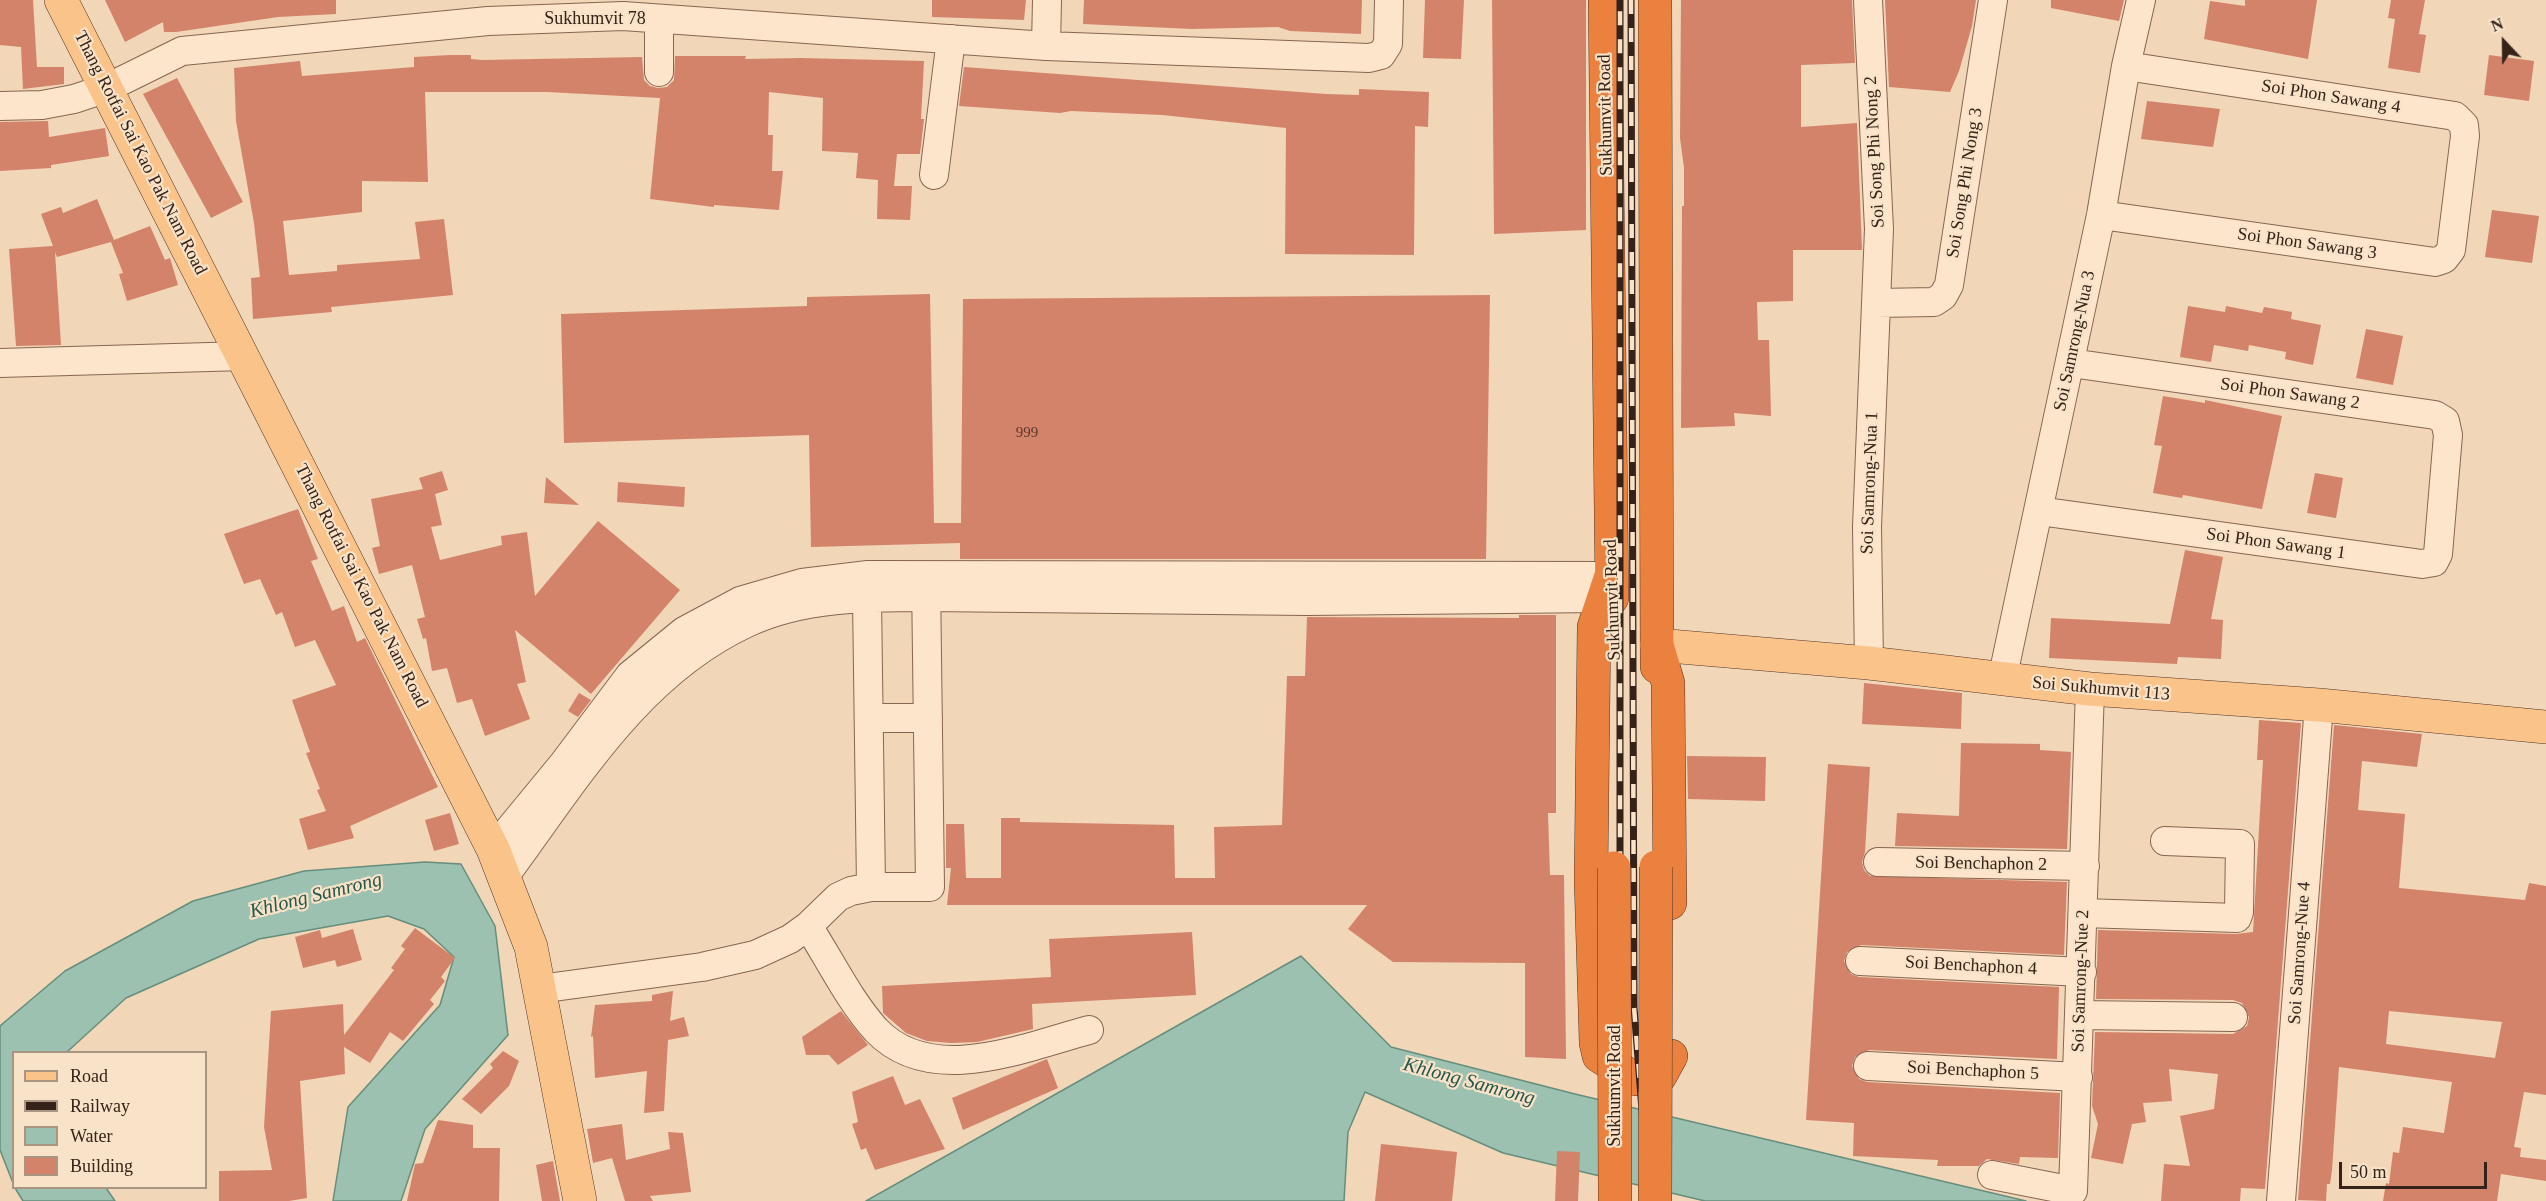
<!DOCTYPE html>
<style>
body{margin:0}
#map{position:relative;width:2546px;height:1201px;overflow:hidden;background:#f1d6b8;font-family:Georgia,serif}
canvas{display:block}
.legend{position:absolute;left:12px;top:1051px;width:195px;height:138px;box-sizing:border-box;background:#f8e2c8;border:2px solid #aa9582;margin:0;padding:8px 10px;list-style:none;font-size:18px;color:#352219}
.legend li{display:flex;align-items:center;gap:12px;height:30px}
.legend b{width:30px;border:2px solid #aa9582}
.north{position:absolute;left:2474px;top:12px;width:60px;height:60px;-webkit-text-stroke:4px #f8e2c8;paint-order:stroke;rotate:338deg;font-size:16px;font-weight:700;line-height:24px;text-align:center;color:#352219}
.north::after{content:'';display:block;margin:auto;width:21px;height:27px;background:#352219;clip-path:polygon(50% 0,100% 100%,50% 72%,0 100%)}
.scale{position:absolute;left:2339px;top:1162px;width:148px;height:27px;box-sizing:border-box;border:3px solid #352219;border-top:0;padding-left:8px;font-size:18px;line-height:21px;white-space:nowrap;color:#352219;-webkit-text-stroke:4px #f8e2c8;paint-order:stroke}
</style>
<div id="map">
<canvas width="2546" height="1201"></canvas>
<ul class="legend">
<li><b style="height:8px;background:#fac38a"></b>Road</li>
<li><b style="height:8px;background:#352219"></b>Railway</li>
<li><b style="height:16px;background:#9dc1b0"></b>Water</li>
<li><b style="height:16px;background:#d3836a"></b>Building</li>
</ul>
<div class="north">N</div>
<div class="scale">50 m</div>
</div>
<script>
const ctx = document.querySelector('canvas').getContext('2d');
ctx.lineJoin = 'round';
function fill(path, color) {
  ctx.fillStyle = color;
  ctx.fill(path, 'evenodd');
}
function stroke(path, color, width, dash) {
  ctx.strokeStyle = color;
  ctx.lineWidth = width;
  ctx.lineCap = dash ? 'butt' : 'round';
  ctx.setLineDash(dash || []);
  ctx.stroke(path);
}
function label(font, color, halo, rows, align = 'center') {
  ctx.font = font + ' Georgia,serif';
  ctx.lineWidth = 4.5;
  ctx.setLineDash([]);
  ctx.textBaseline = 'middle';
  ctx.strokeStyle = halo;
  ctx.fillStyle = color;
  for (const [text, x, y, turn = 0] of rows) {
    ctx.save();
    ctx.translate(x, y);
    ctx.rotate((+turn || 0) * Math.PI / 180);
    ctx.textAlign = isNaN(turn) ? turn : align;
    if (halo) ctx.strokeText(text, 0, 0);
    ctx.fillText(text, 0, 0);
    ctx.restore();
  }
}
const water = new Path2D(`
 M425 862 461 864 495 926 508 1035 425 1129 401 1201H333L348 1107 440 1005 454 957 424 929 388 916 259 939 126 998 67 1052H14L13 1183 0 1150V1026L65 971 193 901 304 871Z
 M1301 956 1391 1047 1575 1094 2026 1201H1705L1503 1153 1365 1092 1348 1132 1344 1201H866Z
 M15 1188H106L115 1201H23Z`);
fill(water, '#9dc1b0');
stroke(water, '#658e7d', 1.5);
fill(new Path2D(`
 M0 0H33L37 67H64V84L23 89 21 47 0 45Z
 M105 0H336V14L278 17 176 32H164L163 22 125 42Z
 M932 0H1026L1024 20 932 17Z
 M1084 0H1362L1361 34 1290 31 1278 27 1192 29 1083 24Z
 M1425 0H1464L1461 59 1423 58Z
 M1492 0H1586V230L1494 234Z
 M1681 0H1852L1855 63 1801 65V127L1857 123 1862 250H1793V301L1757 302 1758 340H1769L1771 416 1734 413 1735 426 1681 428 1682 206H1684V168L1680 138Z
 M1885 0H1976L1972 26 1959 71 1950 92 1889 87Z
 M2051 0H2124L2119 21 2051 8Z
 M2245 0H2317L2308 59 2204 39 2210 1 2245 6Z
 M2391 0H2425L2419 34 2426 35 2420 73 2388 68 2395 19 2388 18Z
 M450 55H471V59L482 60 642 57 644 80 650 86 658 88 667 87 674 80 675 56H746L745 59 801 58 924 61 921 119H924L920 154H897L894 186H912L910 220 877 219 878 180 856 178 858 153 822 151 823 98 769 92 768 135H773L772 171H783L779 210 714 205V207L650 199 660 98 547 92H425L428 182 362 181V212L283 221 289 275 337 271V265L420 259 415 222 444 219 453 295 331 307 332 312 253 319 251 278 260 277 254 223 236 121 234 68 300 61 302 76 414 67V57Z
 M2489 55 2534 61 2529 101 2484 95Z
 M964 67 1326 94 1359 95V89L1429 92 1428 127 1415 126 1414 255 1285 254 1286 128 1162 115 1071 111 1060 113 959 106Z
 M177 78 243 202 211 218 143 94Z
 M2147 101 2220 109 2213 147 2141 139Z
 M48 121 49 137 105 128 109 156 51 165V168L0 171V122Z
 M97 199 114 240 150 226 165 260 170 258 178 285 127 301 119 274 123 273 111 242 57 257 55 252 61 345 16 346 9 249 53 246 41 214 61 207 63 213Z
 M2492 210 2539 216 2532 263 2485 257Z
 M930 294 934 523H961L963 299 1490 295 1486 559H960V543L811 547 809 435 564 443 561 314 807 306V297Z
 M2188 306 2225 312 2226 306 2262 313 2264 307 2292 312 2291 319 2321 325 2313 365 2285 359 2286 352 2249 345 2248 351 2214 345 2211 362 2180 357Z
 M2366 329 2403 336 2393 385 2356 378Z
 M2163 396 2205 403V400L2282 416 2262 509 2183 495 2182 498 2153 493 2162 446 2154 445Z
 M442 471 448 490 435 494 442 525 431 527 440 560 502 545 501 536 527 532 535 596 598 521 680 590 591 694 515 630 526 682 517 684 530 719 485 736 472 699 457 703 447 668 432 671 426 638 423 639 417 619 425 617 412 565 379 574 372 548 380 546 371 499 423 489 419 478Z
 M2315 473 2343 478 2336 518 2307 513Z
 M546 477 579 505 544 503Z
 M618 482 685 487 684 507 617 502Z
 M298 509 318 559 311 561 332 611 344 606 357 642 365 638 438 787 350 826 354 838 308 850 299 819 326 811 317 790 320 789 306 753 310 752 292 700 336 685 315 640 295 647 282 612 276 615 260 579 244 584 224 534Z
 M2185 550 2223 557 2211 619 2223 620 2221 659 2178 657 2177 664 2049 658 2051 618 2170 624Z
 M1519 615H1556V813H1548L1550 875H1564L1566 1059 1525 1057V963L1393 962 1348 929 1367 905H947L951 868H946V824H964L966 878H1001V818H1020V822L1174 825 1175 878H1215L1214 827 1282 825 1287 676H1305L1307 617 1519 618Z
 M1864 683 1962 693 1961 729 1862 724Z
 M579 693 591 700 578 717 568 711Z
 M2259 720 2301 723 2265 1189 2241 1188 2240 1201H2161L2164 1164 2190 1166 2180 1116 2214 1109 2218 1074 2169 1069 2172 1101 2143 1103 2146 1122 2132 1124 2123 1164 2091 1158 2098 1124 2092 1106 2095 1032 2233 1034 2247 1026 2249 1017 2242 1003 2233 1000 2096 999 2098 930 2236 934 2253 932 2263 760H2257Z
 M2334 725 2422 734 2417 767 2362 761 2358 810 2405 814 2399 888 2525 900 2529 883 2546 886V1095L2524 1092 2514 1147 2521 1148 2520 1157 2546 1160V1181L2501 1174 2497 1201H2383L2386 1183 2389 1184 2393 1152 2399 1153 2403 1127 2444 1133 2452 1082 2339 1067 2332 1170 2330 1184H2327L2326 1201 2298 1200ZM2389 1011 2502 1022 2495 1058 2386 1044Z
 M1961 743 2040 744V750L2071 752 2067 849 1895 846 1897 813 1959 816Z
 M1687 756 1766 757 1765 801 1688 799Z
 M1828 764 1870 767 1865 852 1862 862 1864 870 1870 876 2067 882 2064 955 1861 945 1847 952 1844 961 1851 974 1859 977 2059 987 2057 1059 1869 1050 1855 1057 1852 1066 1859 1079 1867 1082 2060 1093 2058 1158 2020 1157 2019 1164 1987 1159 1979 1166H1937L1938 1160 1853 1156 1854 1123 1806 1120Z
 M450 813 459 844 434 851 425 820Z
 M415 928 455 958 441 977 445 981 430 1000 434 1004 403 1041 390 1032 370 1063 344 1047 345 1074 300 1081 307 1198 289 1201H219V1171L272 1170 264 1127 271 1011 343 1004 344 1035 394 970 391 968 405 949 401 946Z
 M353 929 362 960 337 967 335 960 303 968 295 937 320 930 322 938Z
 M1192 932 1196 995 1032 1004 1033 1029 977 1042 951 1043 927 1041 906 1033 883 1013 882 986 1051 977 1049 939Z
 M673 991 670 1021 684 1017 689 1036 668 1040 664 1111 644 1113 647 1071 595 1078 593 1036 591 1037 595 1005 652 1001V995Z
 M841 1011 868 1045 838 1065 829 1055H806L802 1037Z
 M503 1051 519 1061 509 1086 481 1114 462 1099 493 1068 490 1064Z
 M1047 1059 1058 1088 963 1130 952 1098Z
 M893 1076 905 1105 920 1099 945 1149 875 1170 866 1148 861 1150 852 1124 858 1122 852 1092Z
 M438 1120 473 1125V1148H500L499 1201H407L415 1164 423 1163Z
 M622 1124 626 1160 670 1149 668 1132 683 1133 691 1192 650 1196 653 1201H625L612 1158 593 1163 587 1129Z
 M1381 1144 1457 1152 1452 1201H1375Z
 M1557 1151 1580 1152 1578 1201H1555Z
 M553 1161 560 1201H542L536 1165Z`), '#d3836a');
const minor = new Path2D(`
 M1868 0 1879 229 1867 527 1869 663
 M659 19V72
 M1046 46 1047 0
 M0 106 42 105 74 99 107 88 182 51 488 21 623 16 1046 46 1369 58 1381 55 1388 44 1389 0
 M934 175 951 39
 M2101 215 2435 262 2444 259 2451 250 2465 136 2464 125 2455 116 2126 66
 M1877 303 1934 302 1943 296 1949 285 1993 0
 M0 363 244 356
 M2039 511 2422 564 2434 562 2438 554 2448 435 2445 421 2435 415 2071 363
 M2002 680 2101 215 2126 66 2141 0
 M869 718H928
 M493 849 563 764 630 675 684 631 740 601 802 583 868 575 1611 576
 M1878 862 2085 866
 M504 877C574 783 637 674 747 623 801 597 868 597 927 597L1307 601 1604 598
 M871 887H930L926 579
 M2083 913 2237 918 2239 912 2240 844 2165 841
 M808 926C830 960 849 1000 876 1030 931 1088 1025 1047 1089 1030
 M1860 961 2082 972
 M539 989 702 967 755 955 790 939 808 926 838 897 851 891 871 887 867 599
 M2080 1015 2233 1017
 M1868 1066 2078 1077
 M1992 1175 2073 1191 2090 689
 M2281 1201 2319 705`);
const major = new Path2D(`
 M61 0 493 849 531 947 580 1201
 M1657 645 1869 663 2090 689 2319 705 2546 727`);
const highway = new Path2D(`
 M1605 0 1612 598
 M1655 0 1657 667
 M1611 576 1594 627 1591 881 1596 1043 1599 1056 1635 1079 1660 1076 1671 1056
 M1657 645 1668 683 1670 903`);
stroke(minor, '#886552', 30);
stroke(major, '#553527', 34);
stroke(highway, '#553527', 34);
stroke(minor, '#fce5cb', 28);
stroke(major, '#fac38a', 33);
stroke(highway, '#eb813e', 33);
const rail = new Path2D(`
 M1631 0 1634 1007 1649 1201
 M1607 1201 1616 1070 1620 899V0`);
stroke(rail, '#352219', 7);
stroke(rail, '#f8e2c8', 4.5, [14]);
const highwayBridge = new Path2D(`
 M1614 868 1615 1201
 M1655 1201 1656 867`);
stroke(highwayBridge, '#553527', 34, []);
stroke(highwayBridge, '#eb813e', 33);
label('15px', '#5c3a2d', null, [
 ["999",1027,433]
]);
label('18px', '#352219', '#f8e2c8', [
 ["Sukhumvit 78",595,19],
 ["Soi Phon Sawang 4",2331,97,9],
 ["Sukhumvit Road",1606,115,-91],
 ["Soi Song Phi Nong 2",1875,152,-93],
 ["Thang Rotfai Sai Kao Pak Nam Road",140,153,63],
 ["Soi Song Phi Nong 3",1965,183,-81],
 ["Soi Phon Sawang 3",2307,244,8],
 ["Soi Samrong-Nua 3",2075,341,-78],
 ["Soi Phon Sawang 2",2290,394,8],
 ["Soi Samrong-Nua 1",1870,483,-88],
 ["Soi Phon Sawang 1",2276,544,8],
 ["Thang Rotfai Sai Kao Pak Nam Road",361,586,63],
 ["Sukhumvit Road",1613,600,-92],
 ["Soi Sukhumvit 113",2101,689,5],
 ["Soi Benchaphon 2",1981,864,1],
 ["Soi Samrong-Nue 4",2300,953,-86],
 ["Soi Benchaphon 4",1971,966,3],
 ["Soi Samrong-Nue 2",2081,981,-88],
 ["Soi Benchaphon 5",1973,1071,3],
 ["Sukhumvit Road",1615,1086,-90]
]);
label('italic 20px', '#26574b', '#f8e2c8', [
 ["Khlong Samrong",316,896,-14],
 ["Khlong Samrong",1469,1082,15]
]);
</script>
